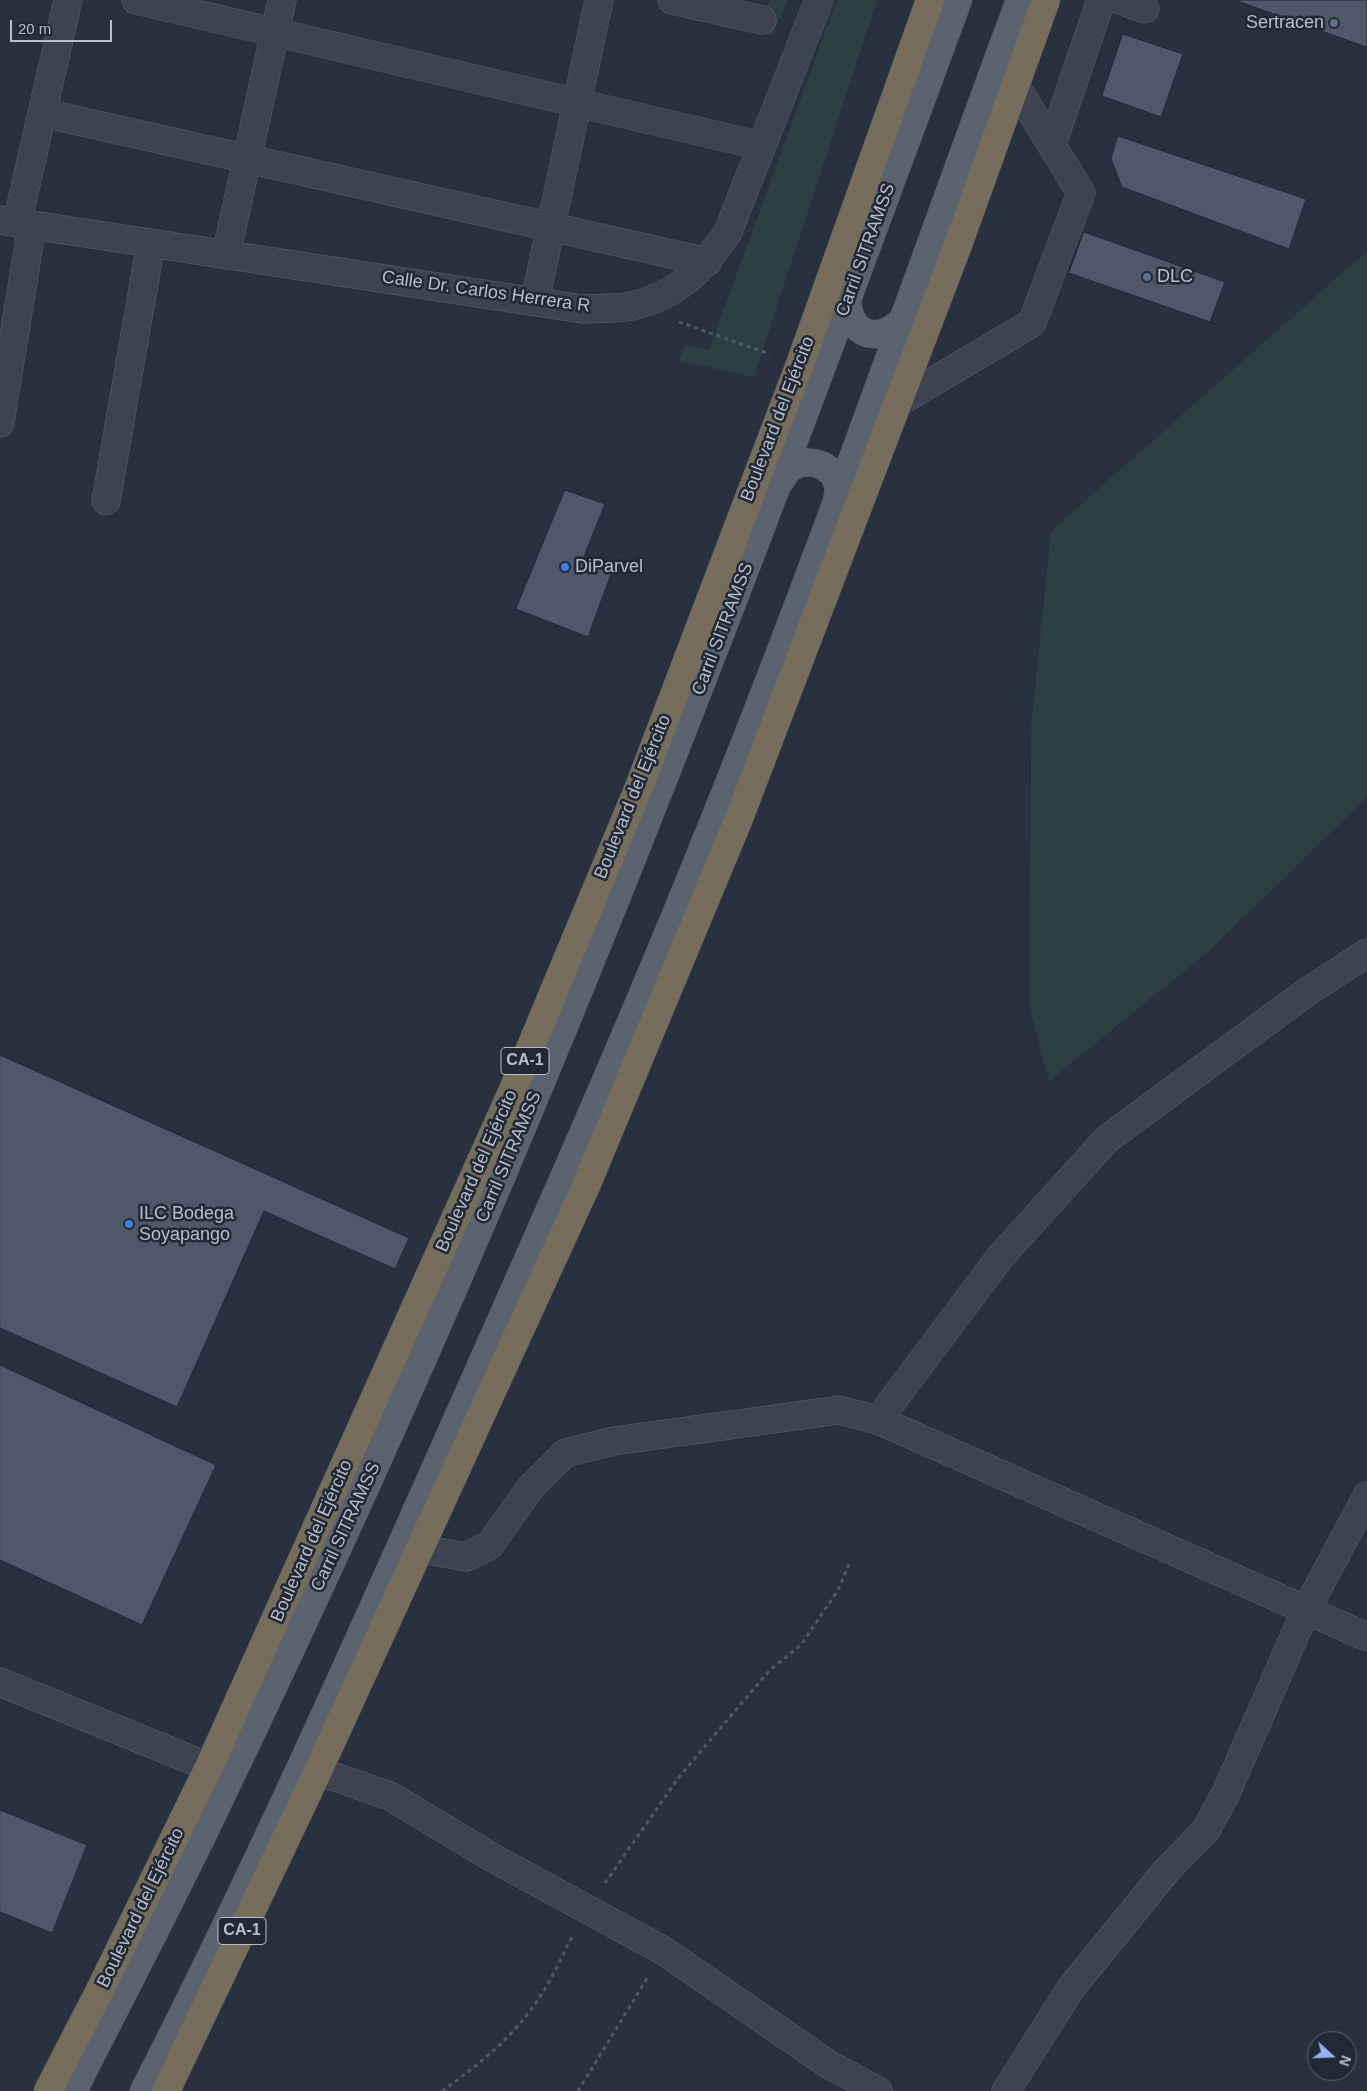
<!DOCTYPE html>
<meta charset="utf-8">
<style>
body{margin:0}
#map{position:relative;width:1367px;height:2091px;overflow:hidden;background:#293140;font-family:Arial,sans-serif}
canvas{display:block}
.north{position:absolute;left:1307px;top:2031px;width:50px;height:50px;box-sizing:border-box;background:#212836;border:1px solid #5e6471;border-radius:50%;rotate:110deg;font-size:14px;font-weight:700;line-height:20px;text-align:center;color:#b9bfca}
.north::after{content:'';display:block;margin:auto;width:18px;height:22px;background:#98b2f1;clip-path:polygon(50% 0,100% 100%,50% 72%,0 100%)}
.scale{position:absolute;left:10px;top:20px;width:102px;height:22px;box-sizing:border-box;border:2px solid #b9bfca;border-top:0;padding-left:6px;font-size:15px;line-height:18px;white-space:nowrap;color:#b9bfca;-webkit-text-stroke:4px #212836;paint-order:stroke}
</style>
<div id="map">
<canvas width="1367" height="2091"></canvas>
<div class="north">N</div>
<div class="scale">20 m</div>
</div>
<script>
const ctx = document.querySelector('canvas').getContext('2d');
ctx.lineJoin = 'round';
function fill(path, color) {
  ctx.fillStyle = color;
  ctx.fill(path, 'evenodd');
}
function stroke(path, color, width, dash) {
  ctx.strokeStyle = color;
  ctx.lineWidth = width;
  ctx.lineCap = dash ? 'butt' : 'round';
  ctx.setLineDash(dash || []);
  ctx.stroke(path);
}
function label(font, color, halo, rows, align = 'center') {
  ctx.font = font + ' Arial,sans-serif';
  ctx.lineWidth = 5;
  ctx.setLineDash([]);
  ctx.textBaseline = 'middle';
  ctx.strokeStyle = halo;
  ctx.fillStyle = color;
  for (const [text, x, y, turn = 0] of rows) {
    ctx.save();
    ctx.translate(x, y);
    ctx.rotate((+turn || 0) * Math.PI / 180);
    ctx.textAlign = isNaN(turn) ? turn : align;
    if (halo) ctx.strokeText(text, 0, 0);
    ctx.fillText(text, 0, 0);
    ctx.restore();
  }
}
fill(new Path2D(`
 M770 0H788L772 36 760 31Z
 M837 0H877L754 377 679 361 685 345 709 350Z
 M1367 251V797L1209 951 1049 1081 1029 1006 1031 728 1051 531Z`), '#2c3f42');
const building = new Path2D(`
 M1235 0H1367V47Z
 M1123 34 1183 54 1161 117 1102 96Z
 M1118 136 1306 199 1289 249 1122 187 1111 159Z
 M1084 232 1225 282 1210 322 1069 273Z
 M565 490 605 504 583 559 611 574 588 637 516 609Z
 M0 1055 409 1238 395 1269 264 1211 177 1407 0 1328Z
 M0 1365 216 1465 142 1625 0 1560Z
 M0 1810 87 1845 52 1933 0 1912Z`);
fill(building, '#4f5769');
stroke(building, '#232a38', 1);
const minor = new Path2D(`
 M136 0 762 146
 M672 0 762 20
 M1120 0 1145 9
 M43 113 707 262
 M1052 144 1101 0
 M0 220 582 309C598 308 617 309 632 306 680 294 701 271 728 232L819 0
 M17 223 68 0
 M226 255 282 0
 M535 301 599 0
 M897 403 1032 323 1081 193 1015 85
 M0 423 32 225
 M106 501 151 243
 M878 1420 1001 1256 1107 1139 1304 994 1367 953
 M421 1549 466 1557 490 1545 531 1487 565 1453 614 1441 839 1410 878 1420 1367 1637
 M0 1682 209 1767
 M318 1771 390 1796 493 1858 664 1951 828 2064 878 2091
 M1006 2091 1071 1988 1167 1870 1206 1830 1226 1793 1305 1612 1367 1496`);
const major = new Path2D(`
 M847 301C850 335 877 345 902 321
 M780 481C783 477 786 471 790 468 807 456 833 464 838 485 839 489 838 496 837 501
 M73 2091C116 2006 160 1922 202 1836 321 1590 434 1340 539 1087 688 728 824 364 958 0
 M144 2091C253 1878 351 1659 448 1440 542 1229 636 1017 722 801 828 537 921 267 1020 0`);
const highway = new Path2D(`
 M48 2091 99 1992 209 1767 512 1092 639 787 800 364 930 0
 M166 2091 318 1771 586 1186 738 821 958 245 1046 0`);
stroke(minor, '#5a616e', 29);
stroke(major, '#464c5a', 29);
stroke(highway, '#474e5b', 29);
stroke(new Path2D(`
 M679 322 770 354
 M605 1883 679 1777 769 1671 801 1645 838 1590 849 1564
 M442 2091C480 2064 516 2035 541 1995 553 1977 562 1956 572 1937
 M578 2091 648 1977`), '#4b5c60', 3, [4, 4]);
stroke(minor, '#3d4350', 28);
stroke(major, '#5b6270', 28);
stroke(highway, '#766d5a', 28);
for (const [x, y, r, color] of [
 [1334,23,5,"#5c6f8a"],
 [1147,277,5,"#5c6f8a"],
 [565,567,5,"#3f7fe0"],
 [129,1224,5,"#3f7fe0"]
]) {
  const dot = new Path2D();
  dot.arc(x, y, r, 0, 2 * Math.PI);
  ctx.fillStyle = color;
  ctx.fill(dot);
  stroke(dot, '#212836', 2);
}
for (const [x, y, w] of [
 [525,1061,48],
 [242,1931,48]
]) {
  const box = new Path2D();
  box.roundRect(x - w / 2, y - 13.5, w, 27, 4);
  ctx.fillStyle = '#212836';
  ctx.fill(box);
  stroke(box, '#b9bfca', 1);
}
label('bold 16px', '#b9bfca', null, [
 ["CA-1",525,1061],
 ["CA-1",242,1931]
]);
label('18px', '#b9bfca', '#212836', [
 ["Sertracen",1324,23,"right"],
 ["DLC",1157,277],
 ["DiParvel",575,567],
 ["ILC Bodega",139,1214],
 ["Soyapango",139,1235]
], 'left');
label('18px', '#b9bfca', '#212836', [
 ["Carril SITRAMSS",866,250,-70],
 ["Calle Dr. Carlos Herrera R",486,292,8],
 ["Boulevard del Ejército",778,419,-69],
 ["Carril SITRAMSS",723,629,-69],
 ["Boulevard del Ejército",633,797,-68],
 ["Carril SITRAMSS",509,1157,-67],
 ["Boulevard del Ejército",477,1171,-66],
 ["Carril SITRAMSS",346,1527,-65],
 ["Boulevard del Ejército",312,1541,-66],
 ["Boulevard del Ejército",141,1908,-64]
]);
</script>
